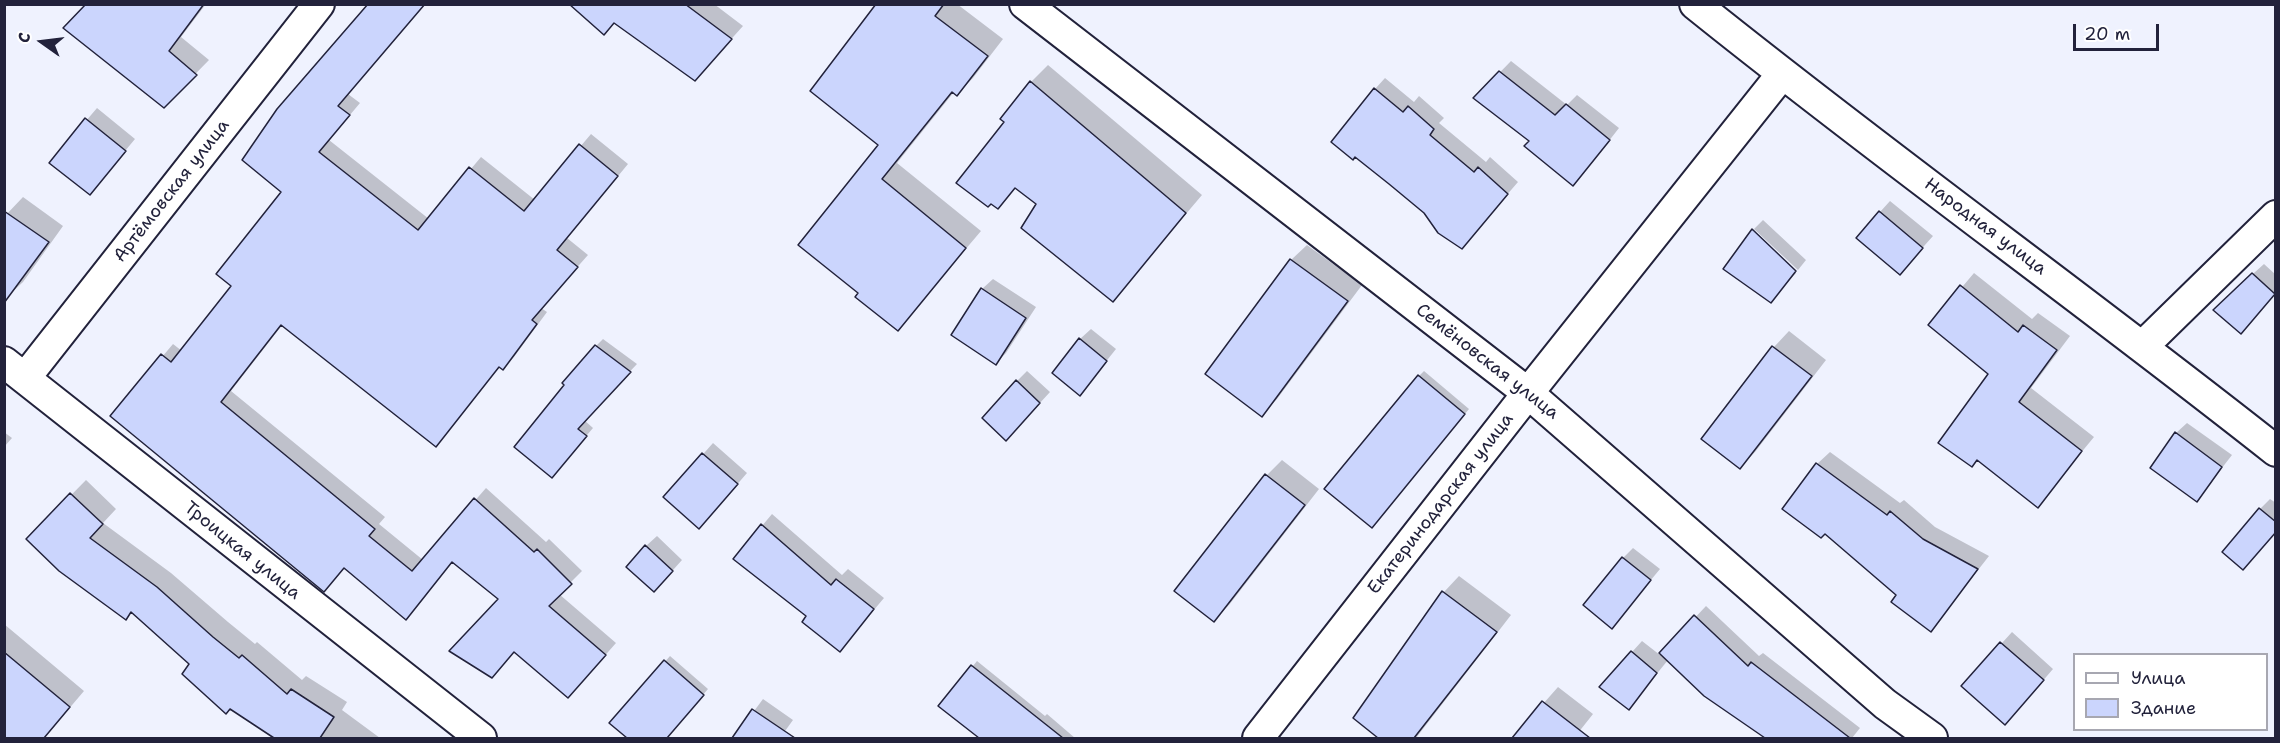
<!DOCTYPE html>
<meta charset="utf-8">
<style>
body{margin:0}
#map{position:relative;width:2280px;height:743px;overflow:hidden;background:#eff2fe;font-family:"Shantell Sans",sans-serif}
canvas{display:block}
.frame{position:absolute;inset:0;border:6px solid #22223b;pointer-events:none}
.legend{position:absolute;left:2073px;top:653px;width:195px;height:78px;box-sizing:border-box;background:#fff;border:2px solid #a7a7b1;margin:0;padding:8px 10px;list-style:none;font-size:18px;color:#22223b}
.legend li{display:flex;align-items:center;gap:12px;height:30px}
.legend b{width:30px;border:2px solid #a7a7b1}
.north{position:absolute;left:12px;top:12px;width:60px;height:60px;-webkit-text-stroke:4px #fff;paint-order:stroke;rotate:284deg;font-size:16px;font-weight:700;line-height:24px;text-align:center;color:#22223b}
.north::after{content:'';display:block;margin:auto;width:21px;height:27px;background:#22223b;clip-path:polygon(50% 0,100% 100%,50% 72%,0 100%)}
.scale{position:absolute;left:2073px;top:24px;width:86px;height:27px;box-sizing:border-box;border:3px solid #22223b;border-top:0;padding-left:8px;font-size:18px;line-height:21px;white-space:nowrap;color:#22223b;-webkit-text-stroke:4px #fff;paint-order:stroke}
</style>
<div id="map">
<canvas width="2280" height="743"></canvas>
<div class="frame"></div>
<ul class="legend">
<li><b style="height:8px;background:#fff"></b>Улица</li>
<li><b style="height:16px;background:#cbd5fd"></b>Здание</li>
</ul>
<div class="north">С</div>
<div class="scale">20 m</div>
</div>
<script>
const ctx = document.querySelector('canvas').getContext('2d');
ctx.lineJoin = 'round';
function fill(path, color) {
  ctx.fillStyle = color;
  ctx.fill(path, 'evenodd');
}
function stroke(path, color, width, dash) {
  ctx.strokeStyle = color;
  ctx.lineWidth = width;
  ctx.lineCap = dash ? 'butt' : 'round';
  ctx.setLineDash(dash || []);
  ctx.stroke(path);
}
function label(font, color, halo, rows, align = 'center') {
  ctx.font = font + ' "Shantell Sans",sans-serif';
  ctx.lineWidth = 4.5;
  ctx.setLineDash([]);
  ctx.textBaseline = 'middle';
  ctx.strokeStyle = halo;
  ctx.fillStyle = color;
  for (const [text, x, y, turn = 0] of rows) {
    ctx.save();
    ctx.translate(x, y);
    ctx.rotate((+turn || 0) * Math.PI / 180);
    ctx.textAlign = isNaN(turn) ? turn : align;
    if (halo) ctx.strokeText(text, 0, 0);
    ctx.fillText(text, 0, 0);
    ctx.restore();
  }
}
fill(new Path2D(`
 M88 4H206L181 37 209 60 164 106Z
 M572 4H714L743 26 707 66 615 22Z
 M878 4H957L1003 39 973 78 957 94 954 92 897 163 981 231 898 329 858 296 880 145Z
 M1511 61 1567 105 1577 95 1619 128 1583 174 1531 141 1475 98Z
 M1048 65 1202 195 1113 300 1038 203 1016 187 997 207 1006 122 1031 82Z
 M1385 78 1414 102 1419 96 1444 118 1439 123 1486 162 1490 157 1518 182 1462 247 1375 89Z
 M348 94 360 103 329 140 429 219 481 157 535 200 591 134 628 164 567 238 588 255 541 308 547 312 514 357 503 368 500 366 436 445 283 324 231 391 385 517 379 524 423 560 486 488 546 542 549 539 582 571 559 594 616 643 579 685 500 598 453 561 417 607 345 567 112 416 173 344 182 351 233 286 283 192 244 160Z
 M97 108 135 139 90 193 51 162Z
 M23 197 63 226 23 282 7 297 4 217Z
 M1890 201 1933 236 1900 273 1880 212Z
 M1763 220 1806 260 1798 270 1754 229Z
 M1752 232 1796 273 1771 301Z
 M1307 245 1362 285 1277 399 1262 415 1291 260Z
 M2264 264 2276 275V293L2241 332 2225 299Z
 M1974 273 2032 319 2038 313 2070 336 2031 388 2094 437 2037 506 1990 374 1930 325Z
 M993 279 1036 307 1006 353 996 363 982 289Z
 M1091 329 1116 349 1080 394V339Z
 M1789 331 1826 360 1755 452 1740 467 1704 439 1774 347Z
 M603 339 637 364 584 420 593 428 552 476 596 346Z
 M1027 371 1050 392 1017 428V381Z
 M1424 371 1469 409 1377 521 1419 376Z
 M2187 423 2232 455 2197 500 2176 433Z
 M4 432 12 438 4 447Z
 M713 443 747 473 710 516 665 497Z
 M1830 452 1900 503 1904 500 1935 527 1989 556 1931 630 1899 595 1817 464Z
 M1282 460 1319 489 1229 605 1214 620 1176 591 1267 475Z
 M86 480 116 509 103 523 171 573 228 622 255 644 257 642 302 680 306 676 347 702 342 710 380 738H277L231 707 191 664 132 611 126 618 28 539Z
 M2270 499 2276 503V532L2243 568 2260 509Z
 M772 514 842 575 848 569 884 598 840 650 808 616 735 558Z
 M657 536 682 560 665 579 646 546Z
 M1633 548 1660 569 1612 627 1623 558Z
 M1459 576 1511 615 1416 738H1380L1355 718 1444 592Z
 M1706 606 1759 656 1763 653 1860 728 1852 738H1766L1705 695 1668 660 1629 708 1632 652 1642 641 1660 655Z
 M4 624 84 691 44 738H4Z
 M2012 632 2053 669 2015 713 1963 686Z
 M670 656 708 689 666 738H630L611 723Z
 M977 661 1045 716 1047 714 1075 738H981L940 706Z
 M1558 687 1593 714 1574 738H1513Z
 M763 699 793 720 780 738H734Z`), '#0003');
const building = new Path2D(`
 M86 4H204L169 51 197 75 164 108 63 28Z
 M368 4H425L338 106 350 115 319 152 418 230 469 167 524 211 579 144 618 176 557 250 578 267 532 320 537 324 503 370 499 367 436 447 281 325 221 402 375 529 369 536 412 571 474 498 534 552 537 549 572 584 549 606 606 655 568 698 514 652 492 678 449 651 498 599 452 562 406 620 344 568 324 592 110 416 161 354 171 362 231 286 216 274 281 192 242 160 277 109Z
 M569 4H685L732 39 695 81 614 23 604 35Z
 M876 4H944L935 16 988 56 957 96 952 92 882 179 966 248 898 331 855 297 858 293 798 245 878 145 810 91Z
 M1499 71 1555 115 1566 104 1610 140 1573 186 1524 146 1529 141 1473 98Z
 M1030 81 1186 213 1113 302 1021 228 1036 204 1015 188 998 209 991 204 988 207 956 183 1004 122 1000 119Z
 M1374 88 1403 112 1408 106 1434 129 1430 135 1474 172 1478 167 1508 194 1462 249 1438 233 1424 213 1389 184 1355 157 1353 160 1331 142Z
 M85 118 126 151 90 195 49 163Z
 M4 211 49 242 4 303Z
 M1879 211 1923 248 1900 275 1856 238Z
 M1752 229 1796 271 1771 303 1723 269Z
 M1290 259 1348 301 1262 417 1205 374Z
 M2252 273 2275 294 2241 334 2213 310Z
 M1960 285 2018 332 2023 325 2057 350 2019 402 2082 451 2038 508 1977 460 1972 467 1938 443 1988 374 1928 325Z
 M981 288 1026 318 996 365 951 335Z
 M1079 338 1107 361 1080 396 1052 373Z
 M595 345 631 372 578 429 587 436 552 478 514 447 564 385 562 383Z
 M1772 346 1812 376 1740 469 1701 439Z
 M1418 375 1465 414 1372 528 1324 489Z
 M1016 380 1040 403 1006 441 982 418Z
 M2175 432 2222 467 2197 502 2150 468Z
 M702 453 738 484 699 529 663 497Z
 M1816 463 1887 515 1890 511 1923 539 1978 569 1931 632 1891 602 1896 595 1825 534 1821 538 1782 509Z
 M1265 474 1305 505 1214 622 1174 591Z
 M70 493 103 524 90 538 157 587 213 637 239 658 242 655 287 694 291 689 334 717 320 738H274L230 709 226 714 182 674 189 664 131 612 126 620 59 571 26 539Z
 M2259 508 2276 522V532L2243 570 2222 552Z
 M761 524 831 585 836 579 874 609 840 652 802 622 806 616 733 559Z
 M645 545 673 571 654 592 626 567Z
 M1622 557 1651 580 1612 629 1583 605Z
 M1442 591 1497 632 1414 738H1378L1353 718Z
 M1694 615 1748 666 1751 662 1850 738H1765L1704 696 1659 653Z
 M2000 642 2044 680 2005 725 1961 686Z
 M1631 651 1657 673 1629 710 1599 687Z
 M4 652 70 707 44 738H4Z
 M664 660 704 695 667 738H627L609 723Z
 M971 665 1063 738H979L938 706Z
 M1542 701 1590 738H1512Z
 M752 709 795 738H732Z`);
fill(building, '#cbd5fd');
stroke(building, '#22223b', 1.5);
const minor = new Path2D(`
 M1025 4 1528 393 1885 704 1932 738
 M1695 4C1885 157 2084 299 2276 451
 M2143 346 2276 216
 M4 362 481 738
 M25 378 319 4
 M1258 738 1528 393 1782 74`);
stroke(minor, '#22223b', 34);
stroke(minor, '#fff', 30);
label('18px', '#22223b', '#fff', [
 ["Артёмовская улица",172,191,-52],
 ["Народная улица",1985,227,37],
 ["Семёновская улица",1487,362,38],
 ["Екатеринодарская улица",1441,504,-52],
 ["Троицкая улица",242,551,39]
]);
</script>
